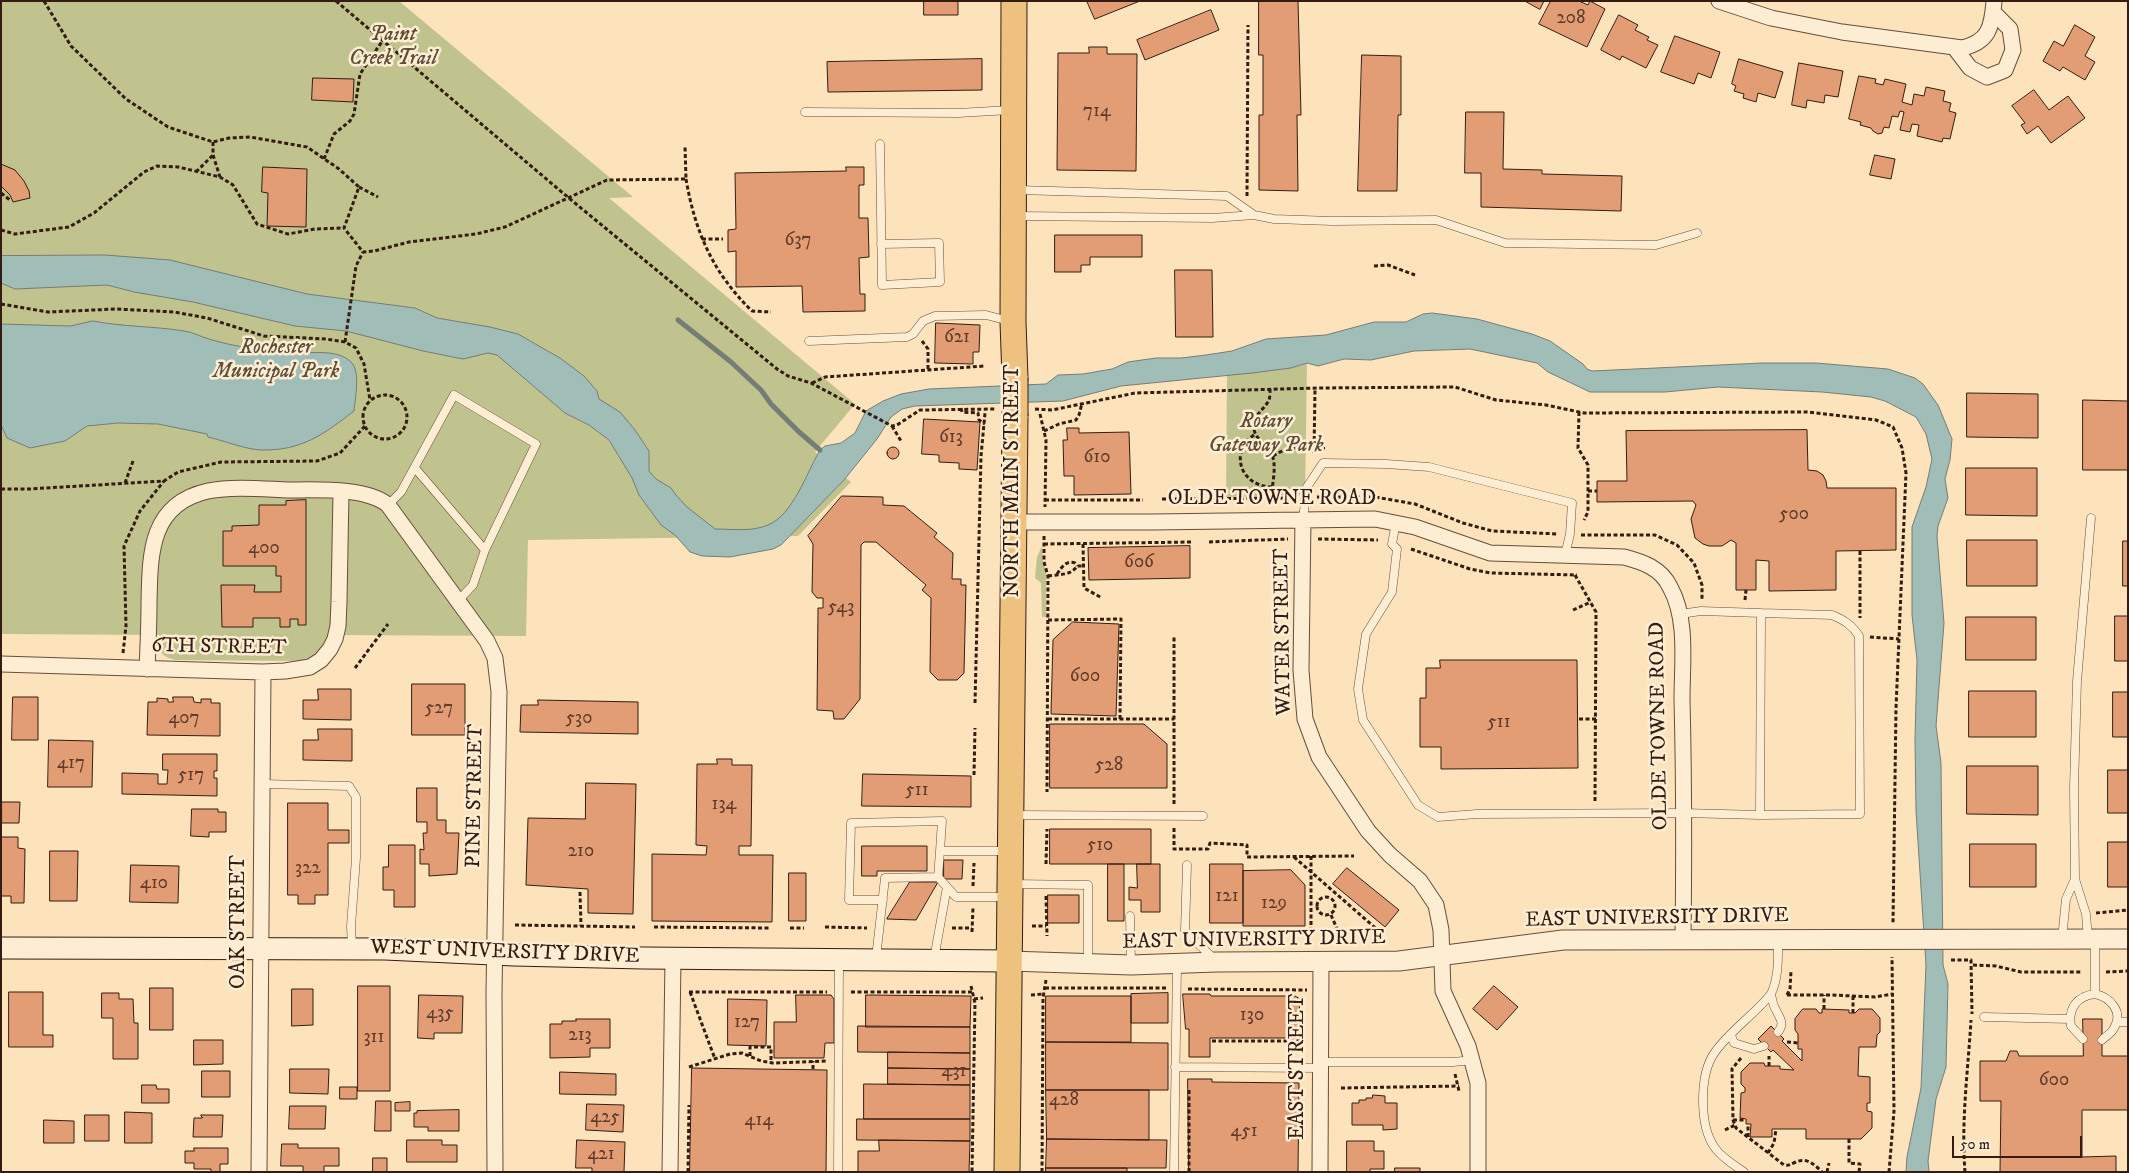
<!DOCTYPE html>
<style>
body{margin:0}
#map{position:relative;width:2129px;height:1173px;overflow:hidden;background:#fce3bb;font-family:"IM FELL DW Pica",serif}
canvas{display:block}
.frame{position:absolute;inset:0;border:2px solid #341c13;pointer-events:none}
.scale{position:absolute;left:1952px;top:1136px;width:130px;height:22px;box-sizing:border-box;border:2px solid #341c13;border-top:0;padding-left:6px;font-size:15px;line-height:18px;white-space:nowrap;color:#341c13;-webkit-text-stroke:4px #fdedd3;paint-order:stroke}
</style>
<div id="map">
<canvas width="2129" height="1173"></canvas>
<div class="frame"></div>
<div class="scale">50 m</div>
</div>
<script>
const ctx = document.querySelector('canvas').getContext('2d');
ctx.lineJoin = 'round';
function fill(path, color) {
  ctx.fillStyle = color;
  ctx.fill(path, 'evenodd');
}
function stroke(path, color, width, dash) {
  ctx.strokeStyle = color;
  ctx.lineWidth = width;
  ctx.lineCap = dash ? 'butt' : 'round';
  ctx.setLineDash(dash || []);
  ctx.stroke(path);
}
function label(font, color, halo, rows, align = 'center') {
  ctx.font = font + ' "IM FELL DW Pica",serif';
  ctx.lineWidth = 5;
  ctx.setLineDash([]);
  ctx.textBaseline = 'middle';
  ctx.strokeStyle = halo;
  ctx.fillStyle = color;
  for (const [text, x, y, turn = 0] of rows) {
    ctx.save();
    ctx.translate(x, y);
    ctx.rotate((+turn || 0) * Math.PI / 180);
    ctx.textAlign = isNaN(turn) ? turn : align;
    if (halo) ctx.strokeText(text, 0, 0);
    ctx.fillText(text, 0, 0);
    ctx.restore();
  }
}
fill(new Path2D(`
 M1 1H399L633 197 609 198 855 404 815 452 851 482 798 536 528 540 526 636 329 635 317 654 303 661 175 660C158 655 160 651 159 635L1 634Z
 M1307 363 1305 495 1226 497 1227 375 1291 368Z
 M1042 546 1043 563 1046 571V617H1042L1041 583 1035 578 1037 557Z`), '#c1c38e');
const water = new Path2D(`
 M105 255 170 260 307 294 415 308 437 318 490 327 518 334 560 358 584 376 597 391 599 399 620 412 635 430 649 451V471L656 479 671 488 676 495 687 507 715 529C732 529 752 532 768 525 793 515 807 472 820 450L825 446 841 443 855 433 866 411 883 401 901 394 929 389 1046 384 1058 375 1083 374 1112 369 1128 362 1156 358H1181L1206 355 1232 351 1266 339 1326 335 1374 322H1406L1423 314 1432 313 1477 319 1532 334 1550 341 1583 364 1587 369 1592 371 1762 363H1816L1888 369 1915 378 1923 384 1938 405 1952 439 1950 460 1945 479 1948 498 1938 526 1937 536 1944 623 1936 726 1941 763 1943 965 1948 984 1946 1067 1936 1099 1928 1161 1929 1172H1906L1907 1157 1921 1088 1926 965 1916 811 1915 740 1917 660 1912 615V527L1926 487 1932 459 1926 434 1916 417 1885 401 1871 397 1822 392 1718 387 1665 392H1590L1548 372 1537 363 1470 349 1414 351 1371 360 1344 359 1318 366 1307 363 1291 368 1252 373 1121 386 1063 401 915 406 902 409 891 417 877 439 844 480 781 545 773 549 730 557 702 556 690 552 675 535 661 525 639 495 632 478 609 440 589 425 565 413 497 355 488 353 463 359 423 351 346 331 295 326 193 302 134 292 107 285 15 289 1 283V256Z
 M93 321C123 327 153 326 184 331 193 332 201 337 209 339 235 347 265 351 292 353 310 354 337 348 351 362 361 372 355 398 354 411 324 434 302 451 261 450 244 449 225 441 208 437L207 434 158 424 118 423 87 426 65 441 30 448 7 438 1 425V324L70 326Z`);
fill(water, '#a1bdb8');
stroke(water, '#757d76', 1);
stroke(new Path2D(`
 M678 320 731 362 761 390 771 404 798 431 820 450`), '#757d76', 5);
const building = new Path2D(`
 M924 1H958V15H924Z
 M1087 1H1140L1095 19Z
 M1259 1H1298L1301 115H1297L1298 191 1259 190V115H1263V55H1259Z
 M1525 1H1544L1540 9Z
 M1551 1H1579L1588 5 1590 1 1605 9 1587 47 1539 24Z
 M1211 10 1219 30 1145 60 1137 40Z
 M1619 15 1638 25 1635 30 1649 37 1647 40 1658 45 1646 68 1622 56 1620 60 1601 50Z
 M2075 25 2095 37 2085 56 2095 62 2085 80 2063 67 2060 71 2043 61 2054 41 2063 46Z
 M1675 36 1720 52 1711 78 1698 73 1694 84 1661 72Z
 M1089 47H1107V54H1137L1136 171 1057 170 1058 53H1089Z
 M1362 55 1401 56V115H1398L1397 191H1358Z
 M982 59V90L828 92 827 62Z
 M1739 59 1783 72 1775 98 1758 93 1756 102 1743 98 1744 94 1734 91 1736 86 1732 84Z
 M1799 63 1843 71 1838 97 1825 95 1824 103 1807 100 1806 108 1792 105Z
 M1859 76 1876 79 1875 83 1883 85 1885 79 1906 84 1902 102 1912 105 1914 94 1924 96 1926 87 1945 91 1943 101 1951 103 1949 111 1956 113 1950 139 1943 138 1942 142 1917 136 1919 125 1912 124 1910 132 1900 130 1904 112 1900 111 1898 117 1892 116 1889 128 1884 127 1882 133 1878 134 1873 131 1871 128 1860 125 1861 122 1849 119Z
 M313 78 354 79 353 102 312 100Z
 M2034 90 2049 110 2068 96 2085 118 2051 143 2038 126 2027 134 2021 125 2025 123 2012 106Z
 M1466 112H1504L1503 169 1542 170V174L1622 176 1621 211 1481 207V173H1465Z
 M1875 155 1895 159 1891 179 1870 175Z
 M1 164 15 170 24 181 29 191 30 198 13 202 10 195 1 186Z
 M263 167 307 169 306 227 267 226 268 193 262 192Z
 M846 167H864V185H859V218H868L869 257 859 258 860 294H865V311L803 312 802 286 736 287V251L728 252V230L736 229 735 173 846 171Z
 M1055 235H1142V257H1090V265H1081V272H1055Z
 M1175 270H1212L1213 337H1176Z
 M936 323 980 325 979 352H973V364L935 363Z
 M1967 393 2038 394V438L1967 437Z
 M2083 400 2128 401V470H2083Z
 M924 419 980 422 977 470 959 469V463L939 462V455L922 454Z
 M1067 428H1079V433L1129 432 1131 494 1074 495V476H1064L1063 440H1067Z
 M1807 430 1808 470 1817 471 1823 475 1826 481 1827 488H1896V550L1836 551V590L1769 591V561L1756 560V590H1736V543L1731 540 1722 546H1709L1703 544 1695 538 1691 519 1696 505 1693 501 1597 502V481H1627L1626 431Z
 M887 453a6 6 0 1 1 12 0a6 6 0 1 1-12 0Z
 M1966 468H2037V516L1966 515Z
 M842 496 883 497V505L904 506 937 533 934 537 953 553 952 579H961V585H966L964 673 957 680H938L930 672 931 598 922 590 926 585 876 542H864L861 545 860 699 844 719H834L833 711 817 710 818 608H823V598H817L812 592 813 544 808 536Z
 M306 500V625H298V619H290V627H280V618H253V627H222L221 585H255L254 592H281V576H276V566H223V531H232V526L259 525V505H286V501Z
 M1967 540H2037V586H1967Z
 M2123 541H2128V586H2123Z
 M1190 546V578L1089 580 1088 548Z
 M2115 616H2128V661H2115Z
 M1966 617H2036V660H1966Z
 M1073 622 1119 624 1116 716 1051 714 1053 640Z
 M1440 660H1577L1578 768 1441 769V747H1420V698H1426V668H1440Z
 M412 684H465V735H412Z
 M318 689H351V720L303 719V700H318Z
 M1969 691H2036V737H1969Z
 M2113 692H2128V737H2113Z
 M13 697H38V740H12Z
 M173 697H193L194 702 201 703V699H211V703H220V736L147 735 148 702H157V698L168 699V702H173Z
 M538 700 638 702V734L520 732 521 705H538Z
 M1050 724H1144L1167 744V788H1050Z
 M318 729H352V761L303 760V740H318Z
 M49 740 93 741 92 787H48Z
 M163 754H217V771H214V778H217V796L122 794V773L158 774V784H167L168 770H163Z
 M717 759H732V765H752L751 846H739V855H773L772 922 652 921V854L706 855 707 846 696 845 697 764H717Z
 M1967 766H2038V815L1967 814Z
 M2108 770H2128V813H2108Z
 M863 774 971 776V807L862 806Z
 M586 783 636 784 633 914 588 913V889L526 885 528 818 585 819Z
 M417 788H437V820H446V833H459L457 874 429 876V864H420V849L424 850 423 833H427V822H417Z
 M2 802H20L19 823H2Z
 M288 803H328V830H349V843H328V895H315V904H298V895H288Z
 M192 809H218V812H226V832H209V837L191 836Z
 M1050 829H1151V864H1050Z
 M1 837H18V848L25 849 24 903H11V896H1Z
 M2108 842H2128V887H2108Z
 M1970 844H2036V887H1970Z
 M389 845H415V907H394V890H383V867H388Z
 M862 846H927V871H877V876H862Z
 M50 851H78L77 901H50Z
 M944 860H963L962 879H944Z
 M1108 864H1124V921H1108Z
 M1137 864H1160V912H1141V900H1129V887L1137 888Z
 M1210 864H1243V923H1210Z
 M131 865 179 866 178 903 130 902Z
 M1347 868 1399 910 1385 927 1333 884Z
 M1291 870 1305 885V926H1243V871Z
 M789 873H806V921H789Z
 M910 882H938L916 920 887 919Z
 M1048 895H1079V923H1048Z
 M358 986H390V1091H358Z
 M1494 986 1518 1007 1497 1030 1473 1009Z
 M150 988H173V1030H150Z
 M292 989H313V1025L292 1026Z
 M9 992H43V1035H53V1047H9Z
 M102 993H119V999H133L134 1023H138V1059H113V1018H102Z
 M1168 993V1023H1131V994Z
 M1183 994H1210L1211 996H1295L1300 999 1298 1035 1296 1038H1210V1057H1189V1029H1186Z
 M419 995 463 996 462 1033H434V1039L418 1038Z
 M796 995H831L834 999V1043H825L824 1058H774V1022H796Z
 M866 995 971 996 970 1027H866Z
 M1046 996H1131V1042H1046Z
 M728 999 767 1000 766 1046 728 1045Z
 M1803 1009H1816L1819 1013H1822V1009L1849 1010V1013H1855L1859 1009H1872L1880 1018V1032L1877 1035 1876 1047H1859L1858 1076 1870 1077V1103H1867V1111L1872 1112V1128L1861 1139H1806V1129H1772V1137H1750L1751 1124H1746V1119L1740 1118 1741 1093 1745 1092V1088L1741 1084V1072L1750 1063H1764L1765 1066H1780V1069L1794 1070 1773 1050 1771 1052 1758 1039 1771 1026 1784 1039 1782 1041 1802 1061V1049H1798V1034L1795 1030V1019Z
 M576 1019H610V1048H590V1057L550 1058V1024H562V1021H576Z
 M2083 1019H2102V1056H2128V1110H2082V1157L2116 1156V1172H2000L2001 1101H1980V1061H2006L2010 1051H2017L2019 1056H2083Z
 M858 1026 970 1027V1053L858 1052Z
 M194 1040H223V1064L194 1065Z
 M1046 1042 1168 1043V1090H1046Z
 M888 1052 970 1053V1069L888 1068Z
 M692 1068 827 1070 826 1172H690Z
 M888 1068 970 1069V1085L888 1084Z
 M290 1069H329L328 1094 290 1093Z
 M202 1071H230V1097H202Z
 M560 1072 616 1074V1095L560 1094Z
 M1188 1079H1212V1082L1299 1083 1298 1172H1189Z
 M864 1084 970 1085V1119H864Z
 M142 1085H156L157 1089H169V1103H142Z
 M340 1087H357V1099H340Z
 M1046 1090H1149V1140L1047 1139Z
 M1373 1095 1385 1096V1103H1397V1129L1383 1130V1125H1352V1103H1359V1100H1366V1098H1372Z
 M376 1101H391V1131H375Z
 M410 1102V1111H395V1103Z
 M587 1104 624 1105 623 1132 586 1130Z
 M290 1106H326L325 1129H289Z
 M459 1110V1131H428V1127H414V1113H417V1111Z
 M125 1112 152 1113V1143H125Z
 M85 1115H109V1141H85Z
 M201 1115H223L222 1137H193L194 1118H202Z
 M857 1119H970V1141L857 1140Z
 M44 1120 74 1121V1143H44Z
 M1047 1139 1167 1140 1166 1168H1046Z
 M407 1140H442V1145H457V1162H407Z
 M577 1140 625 1142 624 1172H592V1168H576Z
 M879 1140 970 1141 969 1172H858V1151H879Z
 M1347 1141H1374V1151H1384V1169H1370V1172H1347Z
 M282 1144H298V1148H339V1166H324V1172H303V1166H281Z
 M194 1148H228V1164H220V1172H211V1169H194V1163H185V1151H194Z
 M373 1158H387V1172H373Z
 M1046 1168H1127V1172H1046Z
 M1395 1168H1420V1172H1395Z`);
fill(building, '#e29d75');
stroke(building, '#341c13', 1);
const service = new Path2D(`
 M805 112 958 113 1010 110
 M880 144 882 285 940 282 939 243 881 244
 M1017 190 1227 196 1254 215
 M1017 216 1212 218 1254 215 1274 219 1332 221 1436 220 1505 243 1656 245 1697 233
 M809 341 907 337 913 334 923 321 935 316 986 315 1009 321
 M415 468 485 550
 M388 505 401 492 454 395 536 444 485 550 473 585 458 601
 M1303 519 1307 487 1323 463 1386 464 1429 467 1572 503 1570 534 1565 555
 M1396 522 1392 544 1397 549 1392 592 1366 634 1358 689 1363 720 1418 805 1438 817 1477 814 1684 813 1760 815 1761 613 1701 611 1680 614
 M262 784 349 786 356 797V858L351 926 352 947
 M1013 815 1203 816
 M1760 815 1860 814 1859 636C1852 625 1844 620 1832 615L1761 613
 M1187 865 1185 931 1215 960
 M938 877 940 851H1007
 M2075 879 2074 788 2077 681 2091 518
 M1012 884 1088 885V963
 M883 900H849L851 823 942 821 940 851
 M1130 916 1131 965
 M2062 939 2066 899 2075 879 2086 914 2088 939
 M2095 939V994
 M876 958 885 878 938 877 956 897H1007
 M934 959 947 887
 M1771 994C1772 999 1773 1006 1776 1010 1780 1019 1785 1023 1778 1032
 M1984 1017 2070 1019
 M2117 1022H2128
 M1731 1035 1734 1043 1754 1049 1764 1046
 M2083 1039 2071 1026C2068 1008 2077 996 2095 994 2110 997 2124 1012 2114 1028 2112 1033 2106 1036 2102 1040
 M1320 1062H1453L1473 1060
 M1175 1067 1320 1068
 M838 1172 839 961
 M1174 1172 1177 964
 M1744 1172C1734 1165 1722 1158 1715 1148 1699 1126 1699 1074 1715 1052 1730 1031 1754 1015 1771 994 1779 977 1778 958 1778 939`);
const minor = new Path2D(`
 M1719 1 1771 18 1842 32 1962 48C1989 42 1992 27 1994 1
 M1954 47 1970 68 1987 77 2005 70 2013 50 2010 29 1993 12
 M1303 519 1301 670 1305 719 1319 757 1368 831 1390 855 1420 881 1436 905 1441 930 1443 991 1468 1046 1478 1083V1172
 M1014 522H1153L1375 519 1415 527 1490 553 1624 557C1643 562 1661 568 1670 587 1688 619 1682 663 1682 699 1684 779 1684 859 1683 939
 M1 664 263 672 285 671 310 667 321 660 330 649 335 639 338 626 339 602 341 492
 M147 669C148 647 149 625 149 604 150 555 149 504 208 491 233 486 263 489 288 490 317 490 366 487 388 505L487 641 495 658 499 692 494 992 495 1172
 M259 1172 263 672
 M670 1172 673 958
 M1320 1172 1321 962`);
const tertiary = new Path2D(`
 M1009 961 1131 965 1217 962 1399 961 1563 940 2128 939`);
const secondary = new Path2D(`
 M1 948 385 949 514 955 643 958 1009 961`);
const primary = new Path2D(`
 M1014 1 1013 322 1015 378
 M1007 1172 1015 416`);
stroke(service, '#664e3d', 9);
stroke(minor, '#664e3d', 17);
stroke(tertiary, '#664e3d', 21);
stroke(secondary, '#341c13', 23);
stroke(primary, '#341c13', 27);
stroke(new Path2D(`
 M44 1 71 46 126 99 168 127 213 142 229 138 250 137 307 147 339 169 359 187 344 228 363 252 374 251 409 242 476 234 505 227 607 180 686 179 685 146
 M336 1 570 199 777 369 788 376 811 383 892 426 897 425 920 410 996 409
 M213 142V155L220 177
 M324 159 334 134 350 121 354 114 360 74 383 40
 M196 172 213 155
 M686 179C695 232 713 273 752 311L771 312
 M359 187 378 197
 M1 193 10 200
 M1247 196 1248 25
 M1 230 15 234 69 227 94 213 144 172 157 166 178 167 220 177 233 185 257 224 288 234 315 229 344 228
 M702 239H723
 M1374 266 1388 265 1415 275
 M1 304 48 312 116 309 174 312 207 318 264 336 326 339 345 342 356 348 364 364 370 400
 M922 341 928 349V370
 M345 342 356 266 363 252
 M812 383 825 377 985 366
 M1270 389C1270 392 1270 397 1269 400 1264 410 1253 415 1254 427 1254 441 1268 442 1272 455 1277 467 1272 485 1271 498
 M363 417a22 22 0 1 1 44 0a22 22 0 1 1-44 0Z
 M961 408 962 412 978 413 979 420 985 424
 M1035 409 1052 410 1135 393 1318 388 1455 387 1496 400 1546 405 1584 413 1807 412 1876 420 1893 427 1902 448 1906 473 1896 708 1893 923
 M1579 412 1578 448 1588 465V512L1584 520
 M1040 414 1046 440 1045 507
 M892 426 901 441
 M1044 431 1059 424 1076 420 1079 415 1082 403
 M1254 435C1229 452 1240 486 1272 487
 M1314 453 1315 388
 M1273 456C1289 445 1306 448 1325 448
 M125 483 133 461
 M1 489H29L164 481 178 472 221 462 317 461 340 453 365 426
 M1588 491H1597
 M1317 497H1375L1415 504 1463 523 1492 531 1558 534
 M1162 499 1294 498
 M1045 500H1143
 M1581 535H1655L1677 545 1694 563 1702 585V600
 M1044 536V562L1048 576 1047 792
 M1318 539 1378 540
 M1209 542 1288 539
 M1044 544 1193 542
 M1083 544 1084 588 1102 598
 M1411 549 1470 569 1491 573 1577 575
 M1860 551V618
 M1057 574C1062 567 1066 560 1075 563L1077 566
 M1575 575 1596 612 1595 802
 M1048 576C1059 574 1071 576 1077 566H1084
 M1745 600 1746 590
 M1573 610 1591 602
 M1048 620 1121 619 1120 720
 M1870 637 1899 639
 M123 653 126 626 124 546 140 511 164 481
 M355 668 388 624
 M975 703 981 456 985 413
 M1048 719H1174
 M1579 719H1596
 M974 775 975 728
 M1174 804V635
 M1174 828V849H1208L1210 843 1247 845V857L1354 856
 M1311 856V931
 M1294 857 1380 932
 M1046 864 1047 829
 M973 886 974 863
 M580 892 581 926
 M1046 896 1047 936
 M1317 906a9 9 0 1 1 18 0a9 9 0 1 1-18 0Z
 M2096 913 2128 910
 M1331 915 1338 931
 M515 925 635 927
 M1032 926H1046
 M654 927 771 928
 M825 927 867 928
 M790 928H804
 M952 928H972
 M972 932 973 907
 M1951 960H1971L1972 1014
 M1973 965 1996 966 2021 972H2081
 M2106 972 2128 971
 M971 986 975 1003 972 1172
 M1045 988H1167
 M1188 989 1307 990
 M689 992H827
 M690 992 715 1059
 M851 992H972
 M1031 995 1043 994
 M1787 995H1831L1875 997 1892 994
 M1787 995 1790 989 1791 971
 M1853 996V1013
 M974 999 983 998
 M1824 1009V995
 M1212 1041H1304
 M1787 1042 1798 1043
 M750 1056V1047H771V1063
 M1741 1058 1732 1069 1733 1120 1736 1128 1784 1165C1789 1166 1791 1164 1796 1162 1807 1157 1815 1165 1822 1172
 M1769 1066V1056
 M689 1067 730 1054 742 1053 761 1061 773 1063 827 1061
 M813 1069V1061
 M1455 1074 1459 1091
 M1341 1088 1459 1086
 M1733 1120H1746
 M1725 1130 1735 1125
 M1748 1137V1124
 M1849 1139V1163L1860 1164 1859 1172
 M1768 1153 1774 1143 1776 1129
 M688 1172 689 1105
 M1042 1172 1043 998 1046 980
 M1189 1172V1090
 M1827 1172 1829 1163
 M1889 1172 1894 1111 1892 957
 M1965 1172C1961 1121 1968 1071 1971 1020`), '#341c13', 3, [4, 2.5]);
stroke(service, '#fdedd3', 8);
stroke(minor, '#fdedd3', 15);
stroke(tertiary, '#fdedd3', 19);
stroke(secondary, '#fdedd3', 21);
stroke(primary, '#eec27e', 25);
const primaryBridge = new Path2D(`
 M1015 416V378`);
stroke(primaryBridge, '#341c13', 27, []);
stroke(primaryBridge, '#eec27e', 25);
label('19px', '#603c2c', null, [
 ["208",1571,19],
 ["714",1097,112],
 ["637",798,241],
 ["621",957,338],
 ["613",951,438],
 ["610",1097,458],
 ["500",1794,515],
 ["400",264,549],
 ["606",1139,563],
 ["543",841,608],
 ["600",1085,677],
 ["527",439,709],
 ["407",184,719],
 ["530",579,719],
 ["511",1499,723],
 ["417",71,764],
 ["528",1109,766],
 ["517",191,776],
 ["511",917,791],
 ["134",724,805],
 ["510",1100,846],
 ["210",581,852],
 ["322",308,869],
 ["410",154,884],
 ["121",1227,897],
 ["129",1274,904],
 ["435",440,1014],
 ["130",1252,1016],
 ["127",747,1023],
 ["213",580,1036],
 ["311",374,1038],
 ["431",954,1072],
 ["600",2054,1081],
 ["428",1064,1101],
 ["425",605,1118],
 ["414",759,1121],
 ["451",1244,1132],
 ["421",601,1155]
]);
label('italic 21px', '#5e4e38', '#fdedd3', [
 ["Paint",393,36],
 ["Creek Trail",393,60],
 ["Rochester",276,349],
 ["Municipal Park",276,373],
 ["Rotary",1266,423],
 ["Gateway Park",1266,447]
]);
label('21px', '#341c13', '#fdedd3', [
 ["NORTH MAIN STREET",1014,481,-90],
 ["OLDE TOWNE ROAD",1272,500],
 ["WATER STREET",1284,632,-91],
 ["6TH STREET",219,648,1],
 ["OLDE TOWNE ROAD",1660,726,-91],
 ["PINE STREET",476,796,-89],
 ["EAST UNIVERSITY DRIVE",1657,919,-1],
 ["OAK STREET",240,922,-90],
 ["EAST UNIVERSITY DRIVE",1254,941,-1],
 ["WEST UNIVERSITY DRIVE",505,953,2],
 ["EAST STREET",1299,1067,-90]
]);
</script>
